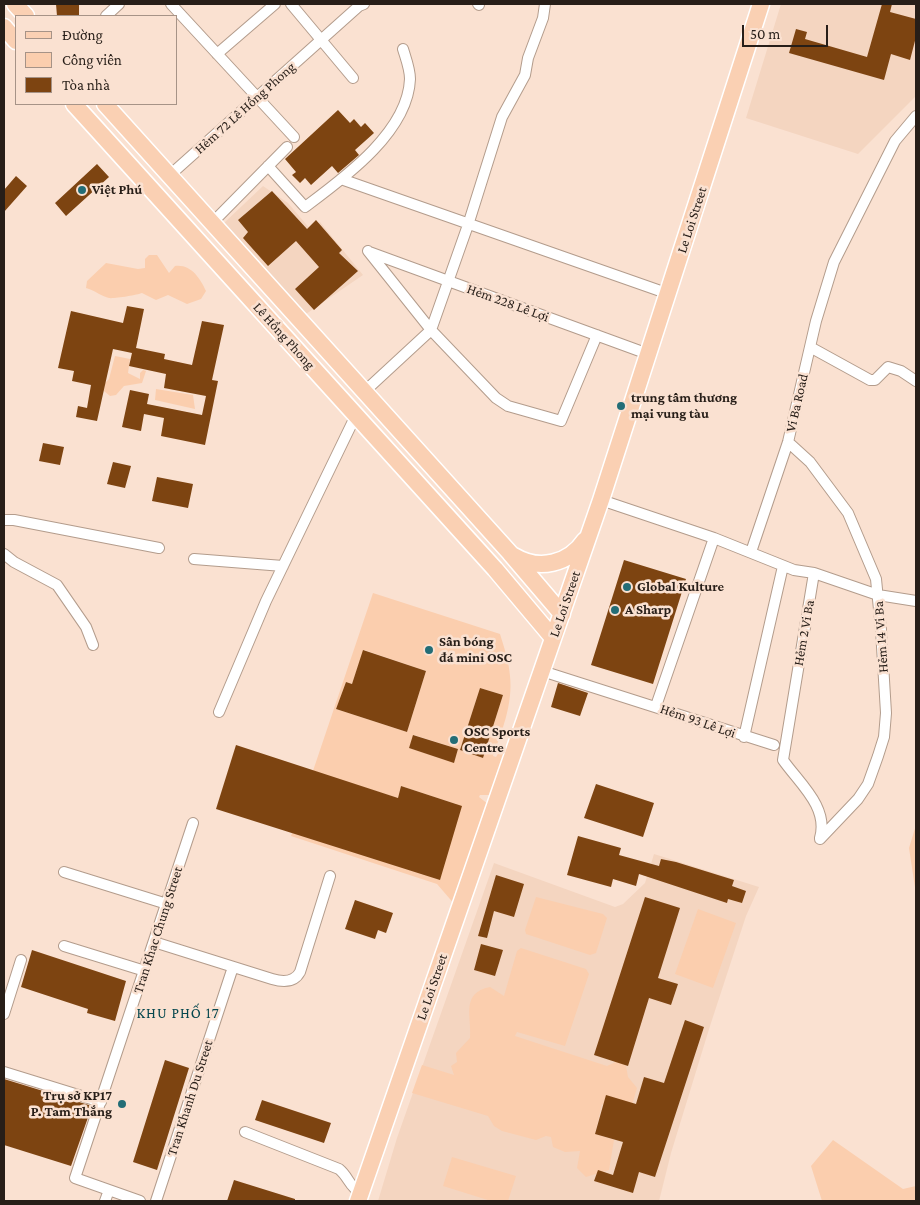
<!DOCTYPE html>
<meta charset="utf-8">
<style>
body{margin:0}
#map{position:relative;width:920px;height:1205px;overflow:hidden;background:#fae1d1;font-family:"Crimson Pro",serif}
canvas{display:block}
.frame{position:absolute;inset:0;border:5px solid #271e18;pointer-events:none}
.legend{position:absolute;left:15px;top:15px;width:162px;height:90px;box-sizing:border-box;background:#fae1d1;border:1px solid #a69387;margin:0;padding:6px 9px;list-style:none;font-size:15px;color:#271e18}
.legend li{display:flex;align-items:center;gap:10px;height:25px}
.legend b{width:25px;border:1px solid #a69387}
.scale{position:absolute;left:742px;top:25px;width:86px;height:22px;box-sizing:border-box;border:2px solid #271e18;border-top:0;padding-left:6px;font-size:15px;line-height:18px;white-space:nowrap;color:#271e18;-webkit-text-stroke:4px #fae1d1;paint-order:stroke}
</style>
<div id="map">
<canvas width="920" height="1205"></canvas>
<div class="frame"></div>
<ul class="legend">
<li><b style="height:6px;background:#fad0b3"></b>Đường</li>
<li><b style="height:14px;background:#fbceae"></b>Công viên</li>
<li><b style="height:14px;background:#7d4411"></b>Tòa nhà</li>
</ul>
<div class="scale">50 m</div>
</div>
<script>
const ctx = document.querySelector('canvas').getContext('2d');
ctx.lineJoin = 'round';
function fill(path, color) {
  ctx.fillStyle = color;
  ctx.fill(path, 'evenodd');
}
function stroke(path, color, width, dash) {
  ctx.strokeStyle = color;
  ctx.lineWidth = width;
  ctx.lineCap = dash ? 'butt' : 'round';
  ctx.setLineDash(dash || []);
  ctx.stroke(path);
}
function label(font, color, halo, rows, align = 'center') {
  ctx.font = font + ' "Crimson Pro",serif';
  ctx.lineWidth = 5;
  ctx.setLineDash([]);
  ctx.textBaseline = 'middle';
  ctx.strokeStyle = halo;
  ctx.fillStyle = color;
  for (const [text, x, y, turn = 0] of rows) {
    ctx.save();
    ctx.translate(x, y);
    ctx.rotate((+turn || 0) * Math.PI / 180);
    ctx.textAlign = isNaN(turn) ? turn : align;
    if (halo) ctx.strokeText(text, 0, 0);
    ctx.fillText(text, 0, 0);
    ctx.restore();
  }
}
fill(new Path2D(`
 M781 4H916V96L858 154 746 118Z
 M263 186 288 203 311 230 320 222 363 275 306 314 224 223Z
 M654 854 759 887 746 916 710 1026 671 1153 659 1201H378L397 1138 494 863 615 907 623 904 645 883Z`), '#f4d5c0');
fill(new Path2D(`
 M149 255H157L169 273 175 266C191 264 200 278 206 291L201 299 187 304 168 295 156 300 142 293C137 295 113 299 109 298 103 297 94 290 86 288L87 281 106 263 138 269 145 268V259Z
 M115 356 130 359 128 373 140 379V373L143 370 146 371 142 383 124 386 116 395 110 396 104 391 105 383 109 379Z
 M156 389 193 395 195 409 155 400Z
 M373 593 500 634C504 647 509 662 510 676 513 704 502 731 493 756L496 757 500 750 506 753 491 795H480L479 797 497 811C494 847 474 874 456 906L437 884 291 836ZM364 650 426 671 407 732 336 709 346 682 352 684ZM480 688 503 695 483 758 460 750ZM414 735 458 749 454 762 409 748ZM314 772 398 798 401 786 456 804 294 833Z
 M916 825V894L909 848Z
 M536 897 603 914 607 918 596 953 590 955 526 934 525 930Z
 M698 909 736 923 713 988 675 974Z
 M521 948 586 969 589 974 565 1046 517 1032 515 1036 607 1066 618 1061 626 1066 628 1077 637 1088 632 1105 608 1109 602 1104 595 1134 614 1140 609 1170 586 1177 577 1168 580 1151 565 1152 553 1147 551 1137 546 1136 536 1140 502 1131 494 1126 488 1116 412 1093 422 1065 454 1075 451 1066 457 1062 456 1053 470 1038C472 1017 460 993 490 987L504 996 517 951Z
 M833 1140 903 1189 916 1186V1201H822L811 1166Z
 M452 1157 516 1176 508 1201H491L443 1186Z`), '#fbceae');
fill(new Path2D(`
 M56 4H79V16H57Z
 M882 4H892L890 12 916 19V37L910 60 891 54 884 80 789 53 796 29 807 32 805 39 867 57Z
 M338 110 350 123 354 119 361 127 365 123 374 133 355 150 359 155 338 173 332 166 311 185 305 178 300 183 292 175 296 172 285 159Z
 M97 164 109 177 66 216 55 203Z
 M16 176 27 186 4 212V190Z
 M272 191 307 229 316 220 342 250 339 253 358 271 314 310 295 289 319 267 296 241 268 266 243 238 248 232 238 220Z
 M127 306 144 309 136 348 165 354 164 359 192 365 202 321 224 325 212 380 218 381 205 445 161 436 164 418 144 414 141 431 122 427 130 390 149 394 147 404 202 415 206 396 164 388 166 374 129 366 132 353 113 349 97 421 76 417 78 406 87 408 91 385 72 381 74 371 58 368 71 311 123 323Z
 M43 443 64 447 60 465 39 461Z
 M113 462 131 466 125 488 107 484Z
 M157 477 193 484 188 508 152 501Z
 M624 560 686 579 653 684 591 665Z
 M363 650 426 671 407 732 336 709 346 682 352 684Z
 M558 683 588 693 580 716 551 707Z
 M480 688 503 695 483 758 460 750Z
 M413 735 458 749 454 763 409 748Z
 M236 745 398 798 401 786 462 806 440 880 216 809Z
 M596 784 654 803 643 837 584 818Z
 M578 836 621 848 619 855 659 866 661 859 676 862 734 880 732 886 746 891 742 903 728 899 727 903 639 874 636 886 613 879 611 887 567 875Z
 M496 875 524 884 514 917 494 911 487 938 478 936Z
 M645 897 680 908 658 978 678 984 671 1005 649 998 628 1066 594 1055Z
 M355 900 393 913 386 933 378 930 375 939 345 929Z
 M481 944 503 950 495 976 474 970Z
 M32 950 126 981 115 1021 87 1013 88 1009 21 987Z
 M685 1020 704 1027 655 1177 639 1172 633 1193 594 1181 598 1170 613 1175 623 1142 595 1134 606 1095 636 1104 644 1077 664 1083Z
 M165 1060 189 1068 157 1170 133 1162Z
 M4 1079 92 1106 71 1166 4 1145Z
 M262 1100 331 1123 324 1143 255 1120Z
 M234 1180 295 1199V1201H227Z`), '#7d4411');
const minor = new Path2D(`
 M171 4 294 137
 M291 4 353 78
 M478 4 479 5
 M106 16 119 4
 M217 54 275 4
 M268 166 305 207C344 178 408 132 410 79 410 69 406 59 403 49
 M170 175 359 6 364 4
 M341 179 669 294
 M212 223 287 147
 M368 251 431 330 496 398 508 406 561 421 597 335
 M369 252 648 354
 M810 347 870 380H875L888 367 901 371 916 381
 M365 391 431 330 468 225 502 117 525 75 528 58 543 18 545 4
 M788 442 810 462 848 513 876 579 881 630 886 713 884 737 878 756 868 784 858 799 820 839
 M601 500 714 538 794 570 814 573 878 595 916 601
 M4 520H14L159 548
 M751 552 788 442 816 321 834 262 895 141 916 116
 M4 554 14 562 57 585 86 627 93 645
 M194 559 283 566
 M814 573 783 760C799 783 829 807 820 838
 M542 671 774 745
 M656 706 714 538
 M219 712 266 601 356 415
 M744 737 783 566
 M64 872 167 904
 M154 942 272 979C282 982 294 983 300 972L330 876
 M64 946 145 971
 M4 1014 21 960
 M4 1072 101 1102
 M245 1132 339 1169C349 1177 349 1187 361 1193
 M105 1201 109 1190
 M140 1201 75 1178 193 823
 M156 1201 233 967`);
const primary = new Path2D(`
 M15 4 26 16
 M4 27 16 41
 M74 104 495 569 553 638
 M105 104 510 553 562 614
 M514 556C539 571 569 564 585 540
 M358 1201 601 500 761 4`);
stroke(minor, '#b39c8c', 12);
stroke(primary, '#fff', 19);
stroke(minor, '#fff', 10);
stroke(primary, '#fad0b3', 16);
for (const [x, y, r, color] of [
 [82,190,5,"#236d76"],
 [621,406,5,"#236d76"],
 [627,587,5,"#236d76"],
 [615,610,5,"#236d76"],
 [429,650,5,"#236d76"],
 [454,740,5,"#236d76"],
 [122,1104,5,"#236d76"]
]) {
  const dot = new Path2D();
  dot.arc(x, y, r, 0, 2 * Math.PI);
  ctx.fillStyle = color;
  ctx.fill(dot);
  stroke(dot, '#fae1d1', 2);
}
label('14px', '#271e18', '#fae1d1', [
 ["Hẻm 72 Lê Hồng Phong",245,108,-42],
 ["Le Loi Street",692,220,-72],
 ["Hẻm 228 Lê Lợi",508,303,20],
 ["Lê Hồng Phong",284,336,48],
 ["Vi Ba Road",797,403,-77],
 ["Le Loi Street",565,604,-71],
 ["Hẻm 2 Vi Ba",804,633,-80],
 ["Hẻm 14 Vi Ba",881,637,-94],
 ["Hẻm 93 Lê Lợi",698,721,19],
 ["Tran Khac Chung Street",158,930,-72],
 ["Le Loi Street",432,987,-71],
 ["Tran Khanh Du Street",190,1098,-72]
]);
label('bold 14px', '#271e18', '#fae1d1', [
 ["Việt Phú",92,190],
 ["trung tâm thương",631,398],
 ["mại vung tàu",631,414],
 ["Global Kulture",637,587],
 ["A Sharp",625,610],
 ["Sân bóng",439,642],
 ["đá mini OSC",439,658],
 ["OSC Sports",464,732],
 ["Centre",464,748],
 ["Trụ sở KP17",112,1096,"right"],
 ["P. Tam Thắng",112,1112,"right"]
], 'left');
ctx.letterSpacing = '1px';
label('15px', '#05474e', '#fae1d1', [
 ["KHU PHỐ 17",178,1013]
]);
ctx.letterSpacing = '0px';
</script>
